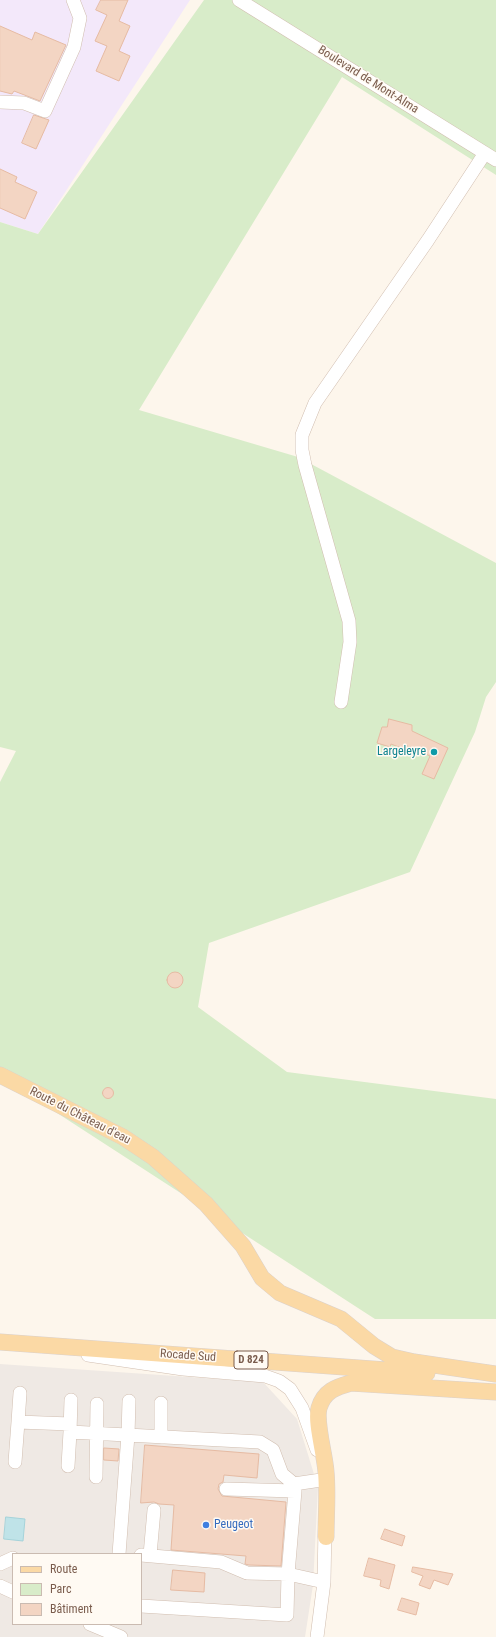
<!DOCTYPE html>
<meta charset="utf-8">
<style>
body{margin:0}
#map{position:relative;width:496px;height:1637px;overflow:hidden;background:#fdf6ec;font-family:"Roboto Condensed",sans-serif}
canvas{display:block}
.legend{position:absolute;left:12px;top:1553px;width:130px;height:72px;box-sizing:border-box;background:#fffaf3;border:1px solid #cabbb1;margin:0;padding:5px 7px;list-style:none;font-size:12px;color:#7a5c4d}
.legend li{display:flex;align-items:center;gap:8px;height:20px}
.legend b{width:20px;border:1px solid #cabbb1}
</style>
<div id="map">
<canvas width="496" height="1637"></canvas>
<ul class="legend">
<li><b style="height:5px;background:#fbd9a5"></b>Route</li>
<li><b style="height:11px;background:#d8ecc9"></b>Parc</li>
<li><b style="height:11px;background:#f3d5c3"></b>Bâtiment</li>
</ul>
</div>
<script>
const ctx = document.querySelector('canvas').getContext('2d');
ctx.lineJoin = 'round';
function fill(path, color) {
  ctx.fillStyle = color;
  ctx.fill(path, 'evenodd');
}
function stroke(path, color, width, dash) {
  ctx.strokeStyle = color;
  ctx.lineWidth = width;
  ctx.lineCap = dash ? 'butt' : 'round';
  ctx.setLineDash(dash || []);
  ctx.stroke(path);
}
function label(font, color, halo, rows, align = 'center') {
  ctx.font = font + ' "Roboto Condensed",sans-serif';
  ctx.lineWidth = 3;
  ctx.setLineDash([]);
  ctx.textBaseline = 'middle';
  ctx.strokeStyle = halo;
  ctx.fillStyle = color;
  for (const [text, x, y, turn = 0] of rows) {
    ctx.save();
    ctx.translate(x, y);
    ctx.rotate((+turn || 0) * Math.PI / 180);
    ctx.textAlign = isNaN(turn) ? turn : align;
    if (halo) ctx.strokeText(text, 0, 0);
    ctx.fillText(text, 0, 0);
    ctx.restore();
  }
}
fill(new Path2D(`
 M0 1364 263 1382 297 1419 318 1487 313 1585 305 1637H0ZM13 1554H141V1624H13Z`), '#efe9e4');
fill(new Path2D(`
 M0 0H190L38 234 0 222Z`), '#f3e8fa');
fill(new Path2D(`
 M204 0H496V175L342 77 139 410 298 457 496 563V682L486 697 475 732 410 872 209 943 198 1007 287 1072 496 1099V1319H375L0 1076V782L16 751 0 747V222L38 234Z`), '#d8ecc9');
const water = new Path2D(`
 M6 1517 25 1519 23 1541 4 1539Z`);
fill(water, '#bfe3e8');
stroke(water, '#a5d3da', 1);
const building = new Path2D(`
 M101 0H128L119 21 130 26 119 51 130 56 119 81 96 71 107 46 95 41 107 15 96 10Z
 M0 26 32 40 35 32 66 45 40 101 14 91 12 94 0 91Z
 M34 115 49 120 36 149 22 143Z
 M0 169 17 177 15 182 37 192 25 219 0 208Z
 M389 719 412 725V731L448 748 434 779 422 774 430 756 405 745 404 749 391 744 390 747 377 743 382 727H387Z
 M167 980a8 8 0 1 1 16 0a8 8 0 1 1-16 0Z
 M102.5 1093a5.5 5.5 0 1 1 11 0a5.5 5.5 0 1 1-11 0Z
 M145 1445 259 1454 257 1478 224 1475 223 1482 219 1484 218 1489 222 1496 286 1502 281 1566 249 1565 245 1564 246 1556 171 1550 174 1505 159 1504 154 1502 141 1503Z
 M104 1448 119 1449 118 1461 104 1460Z
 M385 1529 405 1536 402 1546 381 1539Z
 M369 1558 395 1565 389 1589 380 1586 381 1580 364 1576Z
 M413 1567 437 1571 453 1574 448 1585 434 1580 430 1589 419 1585 423 1576 412 1572Z
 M173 1570 205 1573 204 1592 171 1590Z
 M402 1598 419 1603 416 1615 398 1610Z`);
fill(building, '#f3d5c3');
stroke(building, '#e6bba3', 1);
const minor = new Path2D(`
 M239 0 496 160
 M0 102 24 103 45 111 74 47 80 18 73 0
 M341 702 350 642 349 621 305 465 302 450V435L315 403 428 240 485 153
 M88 1355 183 1369 265 1376 279 1381 290 1389 302 1408 317 1450
 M20 1393 18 1422 70 1424
 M71 1400 70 1432 260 1442 273 1450 282 1474 294 1484
 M161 1437V1403
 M15 1462 18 1422
 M68 1466 70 1432
 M96 1477 97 1404
 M295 1491 294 1484 321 1480
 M119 1554 128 1435 129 1401
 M141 1555 221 1562 247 1573 288 1574 295 1491 226 1489
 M150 1555 154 1510
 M0 1564 13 1558
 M0 1586 13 1592
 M141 1606 287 1615 288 1574 324 1582
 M90 1624 121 1637
 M317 1637 324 1582 325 1527`);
const major = new Path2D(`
 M0 1075 123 1137 153 1157 206 1204 243 1246 262 1278 280 1293 341 1319 374 1346 392 1357 414 1362 496 1374
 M0 1342 427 1373
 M326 1537C326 1516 328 1493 326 1472 325 1455 315 1422 319 1408 324 1391 336 1387 351 1383L496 1392`);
stroke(minor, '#d1beb0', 14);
stroke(major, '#dad1cd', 17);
stroke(minor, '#fff', 13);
stroke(major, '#fbd9a5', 16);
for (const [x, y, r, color] of [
 [434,752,4,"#0f9aa8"],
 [206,1525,4,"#3f7fe0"]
]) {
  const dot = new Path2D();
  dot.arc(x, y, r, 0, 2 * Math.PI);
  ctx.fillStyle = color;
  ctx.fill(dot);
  stroke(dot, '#fffaf3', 1.5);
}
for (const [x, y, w] of [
 [251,1360,34]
]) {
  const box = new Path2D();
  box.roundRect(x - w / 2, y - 9, w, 18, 3);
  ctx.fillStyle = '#fffaf3';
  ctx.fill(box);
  stroke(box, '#7a5c4d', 1);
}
label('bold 11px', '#7a5c4d', null, [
 ["D 824",251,1360]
]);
label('12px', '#7a5c4d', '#fffaf3', [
 ["Boulevard de Mont-Alma",368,80,32],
 ["Route du Château d'eau",80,1116,27],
 ["Rocade Sud",188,1356,4]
]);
label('12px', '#0d838f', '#fffaf3', [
 ["Largeleyre",426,752]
], 'right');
label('12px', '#366cbe', '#fffaf3', [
 ["Peugeot",214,1525]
], 'left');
</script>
